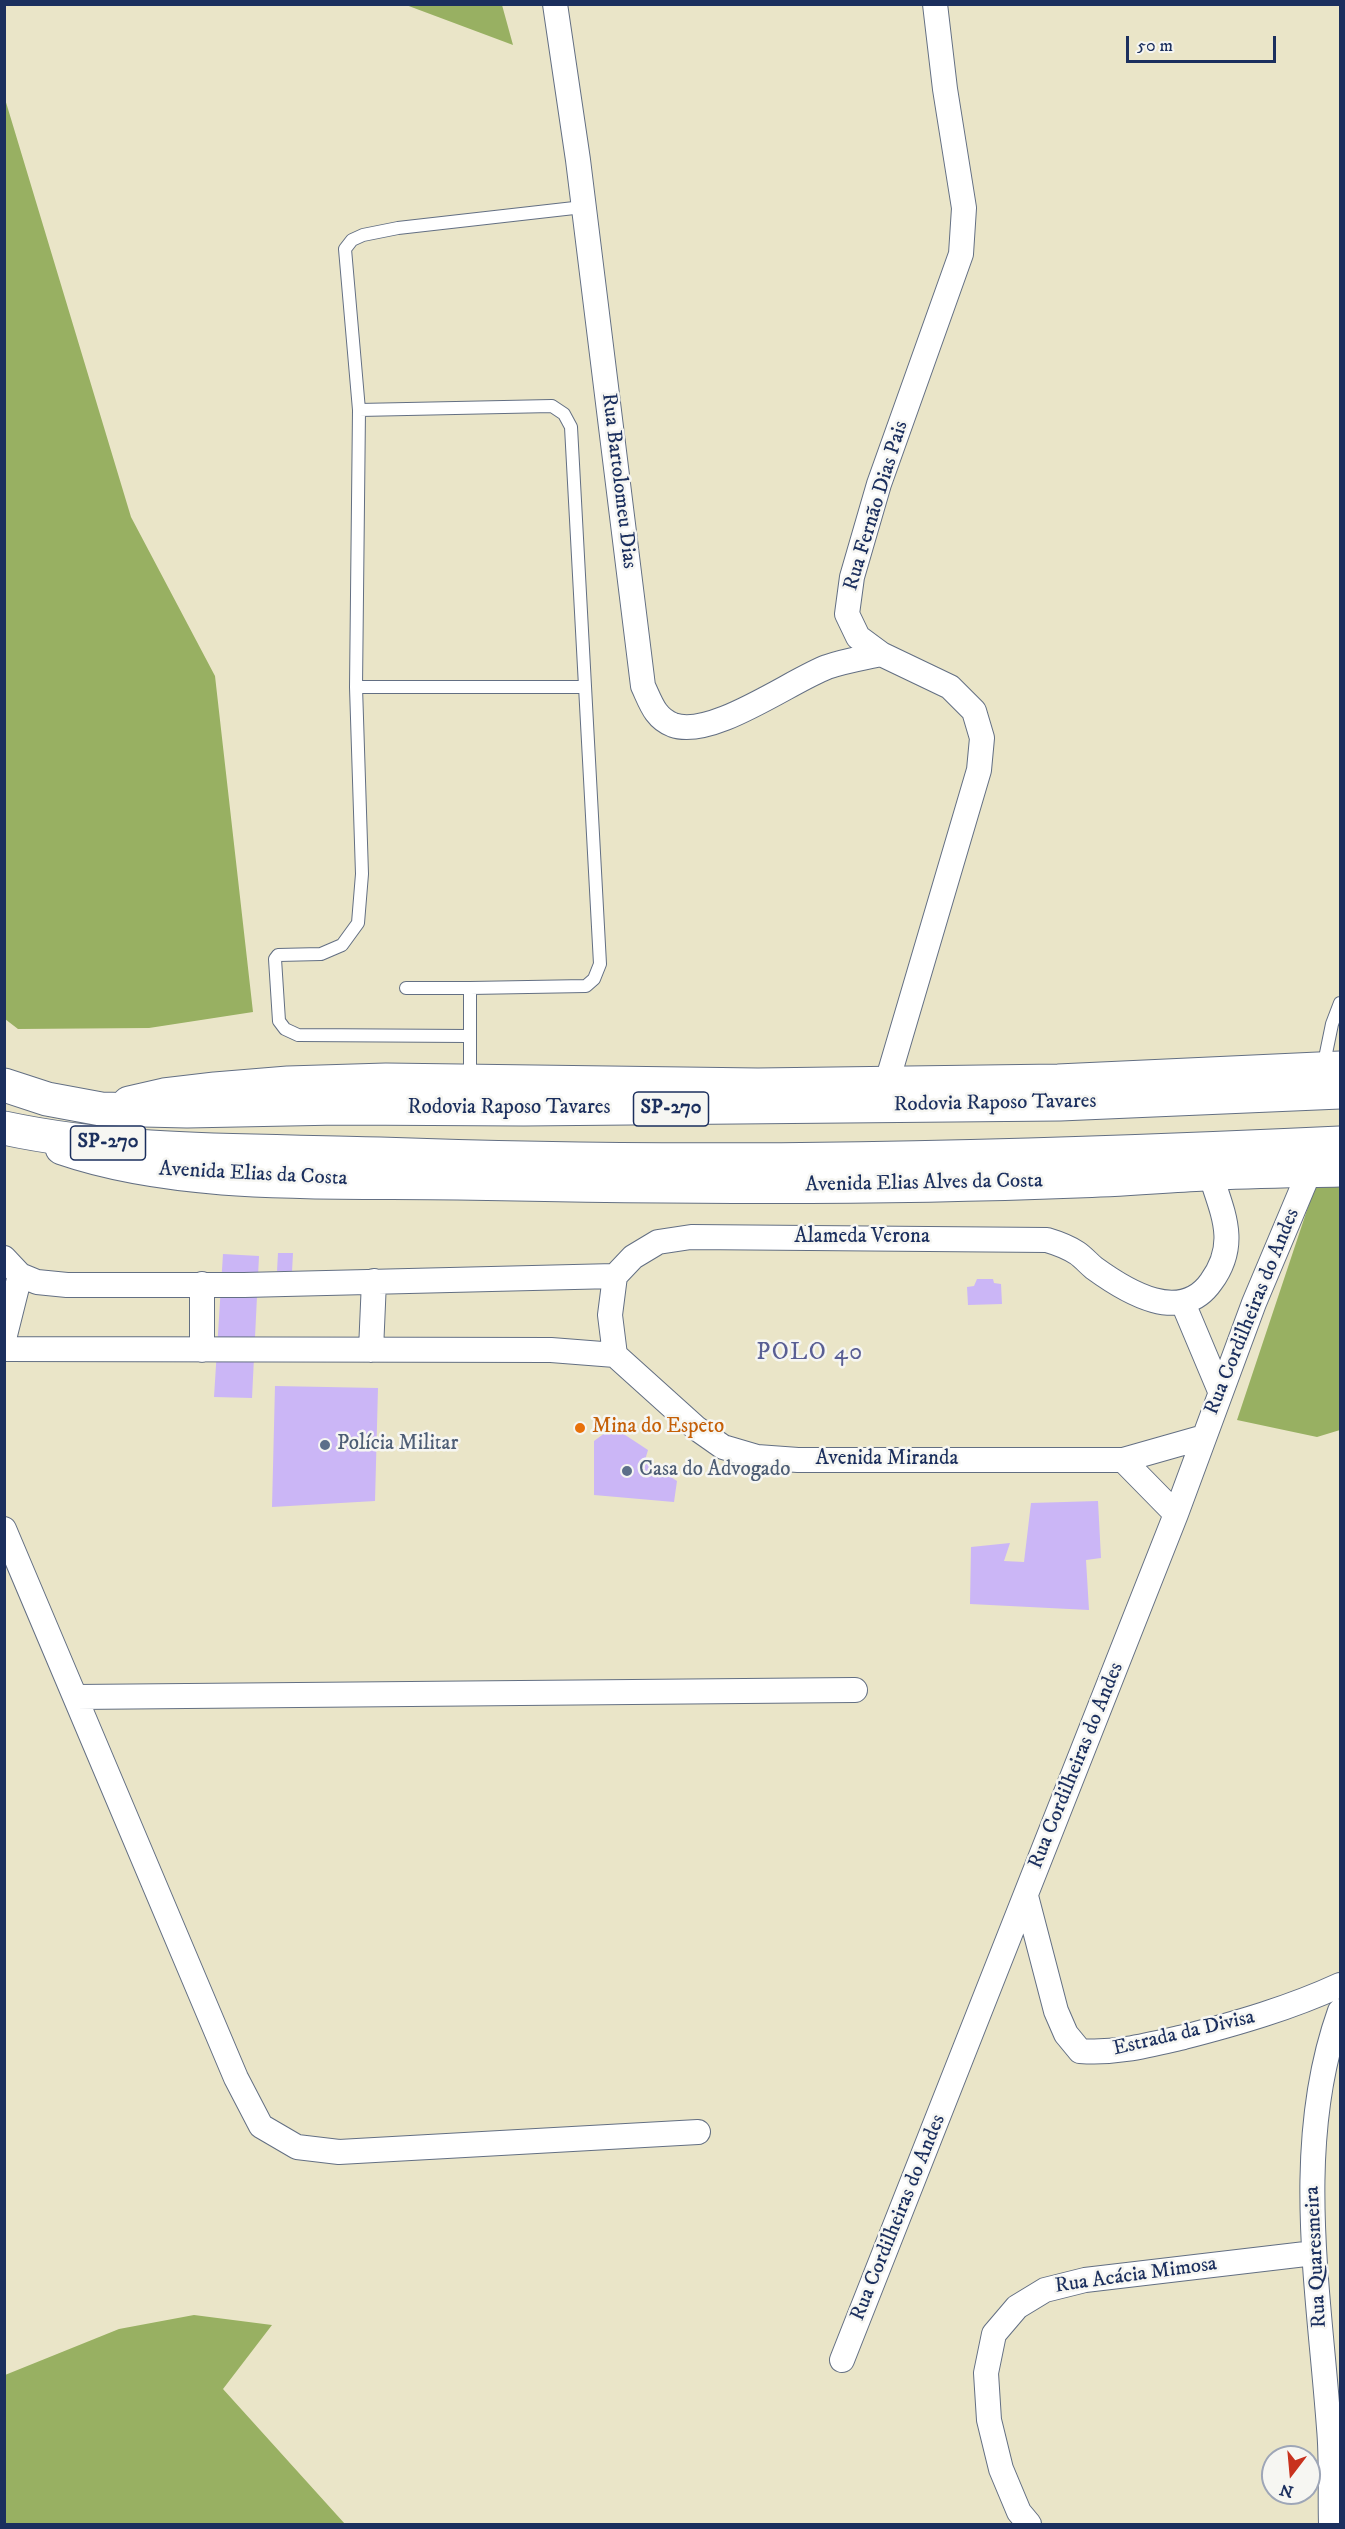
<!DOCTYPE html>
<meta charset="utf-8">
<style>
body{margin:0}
#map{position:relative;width:1345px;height:2529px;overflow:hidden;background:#eae5c8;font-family:"IM FELL DW Pica",serif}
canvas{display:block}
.frame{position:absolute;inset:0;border:6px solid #1b2f5e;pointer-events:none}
.north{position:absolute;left:1261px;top:2445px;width:60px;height:60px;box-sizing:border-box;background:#f6f6f2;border:2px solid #9ea6b7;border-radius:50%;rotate:196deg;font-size:16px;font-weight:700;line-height:24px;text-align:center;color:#1b2f5e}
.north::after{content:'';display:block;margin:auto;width:21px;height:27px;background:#c8321e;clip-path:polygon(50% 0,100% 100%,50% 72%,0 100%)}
.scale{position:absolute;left:1126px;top:36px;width:150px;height:27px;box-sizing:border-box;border:3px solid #1b2f5e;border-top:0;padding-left:8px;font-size:18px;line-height:21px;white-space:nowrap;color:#1b2f5e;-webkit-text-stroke:4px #f6f6f2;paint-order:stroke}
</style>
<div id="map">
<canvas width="1345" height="2529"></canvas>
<div class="frame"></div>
<div class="north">N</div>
<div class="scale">50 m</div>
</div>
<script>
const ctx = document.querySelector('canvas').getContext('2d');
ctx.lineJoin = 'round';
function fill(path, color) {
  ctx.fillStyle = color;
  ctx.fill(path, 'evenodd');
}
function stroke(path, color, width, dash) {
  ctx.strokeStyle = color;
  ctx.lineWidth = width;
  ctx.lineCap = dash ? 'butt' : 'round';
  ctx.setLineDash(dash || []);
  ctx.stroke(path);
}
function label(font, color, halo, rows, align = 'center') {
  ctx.font = font + ' "IM FELL DW Pica",serif';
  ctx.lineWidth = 5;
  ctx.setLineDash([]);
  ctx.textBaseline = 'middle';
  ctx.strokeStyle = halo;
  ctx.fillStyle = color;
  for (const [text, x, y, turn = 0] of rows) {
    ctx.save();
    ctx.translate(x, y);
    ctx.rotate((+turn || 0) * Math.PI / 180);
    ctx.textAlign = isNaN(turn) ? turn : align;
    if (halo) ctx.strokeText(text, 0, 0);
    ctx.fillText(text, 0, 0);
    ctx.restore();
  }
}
fill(new Path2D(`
 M406 5H502L513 45Z
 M5 99 131 517 215 676 253 1012 149 1028 18 1029 5 1019Z
 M1316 1183H1340V1430L1317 1437 1237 1420Z
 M194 2315 272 2325 223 2389 345 2524H5V2375L119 2329Z`), '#98b062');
fill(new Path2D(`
 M278 1253H293L292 1272 277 1271Z
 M223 1254 259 1256 252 1398 214 1397Z
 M977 1279H993L994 1283 1001 1284 1002 1304 968 1305 967 1287 974 1286Z
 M275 1386 378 1388 375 1501 272 1507Z
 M613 1427 648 1450 645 1460 677 1481 674 1502 594 1495V1441Z
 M1098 1501 1101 1558 1086 1560 1089 1610 970 1604 971 1547 1010 1543 1004 1561 1024 1562 1031 1503Z`), '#cbb6f6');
const service = new Path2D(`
 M359 410 552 406 564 414 571 427 600 964 594 979 586 986 470 988
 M356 687H585
 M406 988H470V1081
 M468 1036 298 1035 285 1029 279 1021 275 959 278 955 321 954 342 945 358 923 362 874 356 687 359 410 345 249 352 240 363 235 398 228 583 207
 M1323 1068 1332 1024 1340 1003`);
const minor = new Path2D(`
 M555 4 578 160 643 686C651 703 655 718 673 725 712 739 790 681 827 667 844 661 863 658 881 654
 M887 1082 979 770 982 738 974 711 950 687 881 654 858 637 847 614 852 577 879 484 961 254 964 208 945 89 935 4
 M4 1258 20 1275 37 1282 67 1285H244L615 1276
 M1183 1303 1220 1391
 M4 1339 20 1275
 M4 1349 551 1350 615 1355
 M202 1350V1284
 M371 1350 374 1281
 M615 1355 610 1315 615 1276 633 1257 658 1242 691 1237 1047 1240C1057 1243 1068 1247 1077 1253 1083 1257 1088 1263 1094 1268 1127 1292 1181 1325 1211 1282 1239 1244 1223 1214 1210 1173
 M615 1355 696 1428 723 1447 757 1457 798 1460H1123L1204 1437
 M1123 1460 1176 1514
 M4 1529 236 2078 261 2126 297 2147 339 2152 698 2132
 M76 1697 855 1690
 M1026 1896 1056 2011 1066 2034 1080 2051C1116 2054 1149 2045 1184 2037 1238 2023 1290 2008 1340 1985
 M842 2360 1176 1514 1254 1303 1310 1170
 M1029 2524 1019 2512 1001 2469 989 2420 986 2373 994 2334 1017 2307 1045 2290 1085 2280 1314 2253
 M1331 2524C1330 2493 1332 2460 1329 2428 1319 2291 1292 2145 1340 2011`);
const secondary = new Path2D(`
 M129 1103 164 1095 215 1089 288 1083 386 1080 758 1085 1058 1081 1340 1068
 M62 1148C181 1189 332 1181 458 1183 664 1187 871 1189 1077 1181 1120 1180 1162 1176 1205 1174 1250 1171 1295 1171 1340 1170`);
const motorway = new Path2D(`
 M4 1085 47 1099 101 1109 187 1111 339 1108 524 1109 1060 1104 1340 1092
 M4 1128C124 1154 257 1150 380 1154 699 1166 1021 1158 1340 1143`);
stroke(service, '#636f83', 14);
stroke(minor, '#636f83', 26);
stroke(secondary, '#636f83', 35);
stroke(motorway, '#636f83', 35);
stroke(service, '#fff', 12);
stroke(minor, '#fff', 24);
stroke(secondary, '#fff', 33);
stroke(motorway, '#fff', 33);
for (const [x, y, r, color] of [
 [580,1428,6,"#e8710a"],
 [325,1445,6,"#5c6f8a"],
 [627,1471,6,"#5c6f8a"]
]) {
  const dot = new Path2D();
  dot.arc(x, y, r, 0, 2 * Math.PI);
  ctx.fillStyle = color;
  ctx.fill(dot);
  stroke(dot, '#f6f6f2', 2);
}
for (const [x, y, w] of [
 [671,1109,75],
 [108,1143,75]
]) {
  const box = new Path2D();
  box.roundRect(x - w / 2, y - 17, w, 34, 4.5);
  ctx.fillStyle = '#f6f6f2';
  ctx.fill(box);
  stroke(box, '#1b2f5e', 1.5);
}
label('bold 20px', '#1b2f5e', null, [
 ["SP-270",671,1109],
 ["SP-270",108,1143]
]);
label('21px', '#1b2f5e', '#f6f6f2', [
 ["Rua Bartolomeu Dias",618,481,83],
 ["Rua Fernão Dias Pais",877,506,-73],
 ["Rodovia Raposo Tavares",995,1104,-1],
 ["Rodovia Raposo Tavares",509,1109],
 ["Avenida Elias da Costa",253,1175,3],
 ["Avenida Elias Alves da Costa",924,1184,-1],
 ["Alameda Verona",862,1238],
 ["Rua Cordilheiras do Andes",1253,1312,-68],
 ["Avenida Miranda",887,1460],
 ["Rua Cordilheiras do Andes",1077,1766,-68],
 ["Estrada da Divisa",1184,2034,-13],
 ["Rua Cordilheiras do Andes",899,2218,-68],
 ["Rua Quaresmeira",1317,2257,-93],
 ["Rua Acácia Mimosa",1136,2276,-8]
]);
label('21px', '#c56008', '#f6f6f2', [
 ["Mina do Espeto",592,1428]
], 'left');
label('21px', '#4e5e75', '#f6f6f2', [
 ["Polícia Militar",337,1445],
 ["Casa do Advogado",639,1471]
], 'left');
ctx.letterSpacing = '1.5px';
label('24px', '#595e93', '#f6f6f2', [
 ["POLO 40",810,1354]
]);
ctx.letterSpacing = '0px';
</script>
